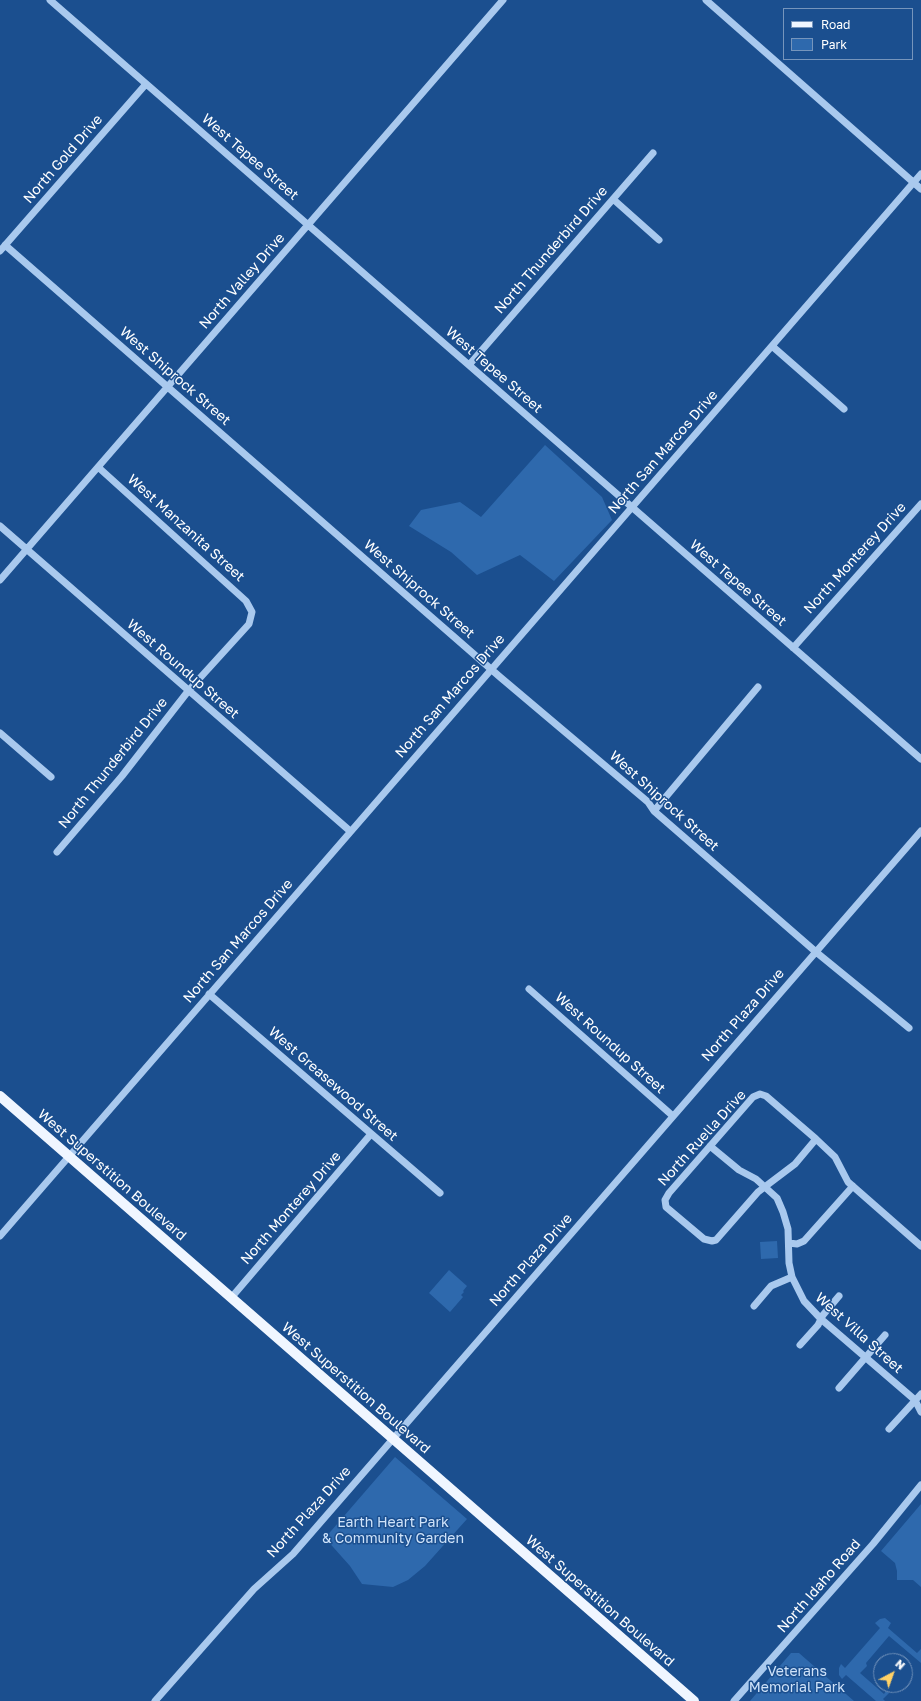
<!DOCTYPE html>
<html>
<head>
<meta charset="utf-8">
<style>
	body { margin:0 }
	#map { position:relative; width:921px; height:1701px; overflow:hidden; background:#1b4f8f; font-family:"Golos Text",sans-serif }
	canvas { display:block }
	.legend { position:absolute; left:783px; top:8px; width:130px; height:52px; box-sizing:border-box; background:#1b4f8f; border:1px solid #7695bc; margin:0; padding:5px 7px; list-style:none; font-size:12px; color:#fff }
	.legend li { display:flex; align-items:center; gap:8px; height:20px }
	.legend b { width:20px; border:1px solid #7695bc }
	.north { position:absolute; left:873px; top:1653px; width:40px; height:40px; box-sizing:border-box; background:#1b4f8f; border:1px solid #7695bc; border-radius:50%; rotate:41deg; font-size:11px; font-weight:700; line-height:16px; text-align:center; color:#fff }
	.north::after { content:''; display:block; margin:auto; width:14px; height:18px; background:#ffd166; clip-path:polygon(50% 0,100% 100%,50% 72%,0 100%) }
</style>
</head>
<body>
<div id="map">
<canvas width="921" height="1701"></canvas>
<ul class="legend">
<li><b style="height:5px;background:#f0f6ff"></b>Road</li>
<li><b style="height:11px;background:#2e69ad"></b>Park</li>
</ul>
<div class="north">N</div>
</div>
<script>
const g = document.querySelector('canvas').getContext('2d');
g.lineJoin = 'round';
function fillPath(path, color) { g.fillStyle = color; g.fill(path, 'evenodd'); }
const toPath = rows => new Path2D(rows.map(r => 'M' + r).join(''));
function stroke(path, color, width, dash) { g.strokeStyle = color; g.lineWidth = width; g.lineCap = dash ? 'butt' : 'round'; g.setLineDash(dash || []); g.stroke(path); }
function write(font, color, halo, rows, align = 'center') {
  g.font = font + ' "Golos Text",sans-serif'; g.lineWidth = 3; g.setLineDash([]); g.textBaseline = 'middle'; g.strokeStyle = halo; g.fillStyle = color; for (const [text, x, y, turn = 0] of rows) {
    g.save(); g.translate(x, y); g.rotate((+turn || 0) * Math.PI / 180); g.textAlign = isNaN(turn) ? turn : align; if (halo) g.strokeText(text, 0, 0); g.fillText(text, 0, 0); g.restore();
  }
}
fillPath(toPath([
	[545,445,602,497,612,520,554,581,520,555,477,575,451,552,409,526,421,510,460,502,481,517],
	[777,1241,778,1258,761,1259,760,1242],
	[449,1270,467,1286,463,1291,464,1292,461,1295,463,1297,450,1312,429,1293],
	[395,1457,467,1519,425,1566,408,1580,393,1587,362,1584,350,1566,325,1538],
	[921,1504,921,1587,913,1580,897,1580,897,1571,895,1563,881,1551],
	[885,1618,891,1623,888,1628,917,1653,921,1649,921,1663,889,1636,866,1663,867,1666,860,1673,884,1694,886,1691,889,1693,883,1699,885,1701,876,1701,846,1675,842,1679,839,1675,839,1668,841,1664,845,1668,880,1628,875,1623,880,1619],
	[791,1653,799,1653,854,1701,750,1701]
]), '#2e69ad');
stroke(toPath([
	[50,0,921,759],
	[706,0,921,189],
	[613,199,659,240],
	[5,245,500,677,648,802,654,811,816,952,909,1028],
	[0,251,146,84],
	[772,346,844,409],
	[469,365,653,153],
	[0,526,350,831],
	[0,580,503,0],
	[793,648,921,504],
	[0,733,51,777],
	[654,811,758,687],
	[57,852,122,776,189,690,249,624,252,612,246,601,98,467],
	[529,989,673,1116],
	[209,994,440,1193],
	[816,1139,795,1164,758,1192,716,1240,712,1241,704,1239,666,1207,665,1200,669,1193,753,1097,760,1094,766,1096,816,1139,835,1157,848,1182,921,1246],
	[710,1146,739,1170,756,1179,777,1198,783,1212,788,1229,789,1263,792,1277,804,1301,821,1319,915,1400,921,1412],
	[0,1236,921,174],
	[789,1243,797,1244,804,1241,853,1186],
	[231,1298,371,1134],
	[754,1306,771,1286,792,1277],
	[800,1345,818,1325,823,1315,839,1296],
	[839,1388,885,1335],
	[889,1429,921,1394],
	[155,1701,254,1589,293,1554,921,831],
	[734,1701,873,1544,921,1485]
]), '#a9c9ee', 7);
stroke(toPath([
	[0,1096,694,1701]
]), '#f0f6ff', 10);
write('14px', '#fff', '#1b4f8f', [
	["West Tepee Street",250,157,41],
	["North Gold Drive",63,159,-49],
	["North Thunderbird Drive",551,250,-49],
	["North Valley Drive",242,281,-49],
	["West Tepee Street",494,370,41],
	["West Shiprock Street",175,376,41],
	["North San Marcos Drive",663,452,-49],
	["West Manzanita Street",186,528,42],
	["North Monterey Drive",855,558,-48],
	["West Tepee Street",738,583,41],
	["West Shiprock Street",419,589,41],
	["West Roundup Street",183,669,41],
	["North San Marcos Drive",450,696,-49],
	["North Thunderbird Drive",113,763,-51],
	["West Shiprock Street",664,801,42],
	["North San Marcos Drive",238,941,-49],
	["North Plaza Drive",743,1015,-49],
	["West Roundup Street",610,1043,42],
	["West Greasewood Street",333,1084,41],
	["North Ruella Drive",702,1138,-48],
	["West Superstition Boulevard",112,1175,41],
	["North Monterey Drive",291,1208,-49],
	["North Plaza Drive",531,1260,-49],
	["West Villa Street",859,1333,42],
	["West Superstition Boulevard",356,1388,41],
	["North Plaza Drive",309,1512,-48],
	["North Idaho Road",819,1586,-49],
	["West Superstition Boulevard",600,1601,41]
]);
write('14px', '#cfe3fa', '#1b4f8f', [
	["Earth Heart Park",393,1523],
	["& Community Garden",393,1539],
	["Veterans",797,1672],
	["Memorial Park",797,1688]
]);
</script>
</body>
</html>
